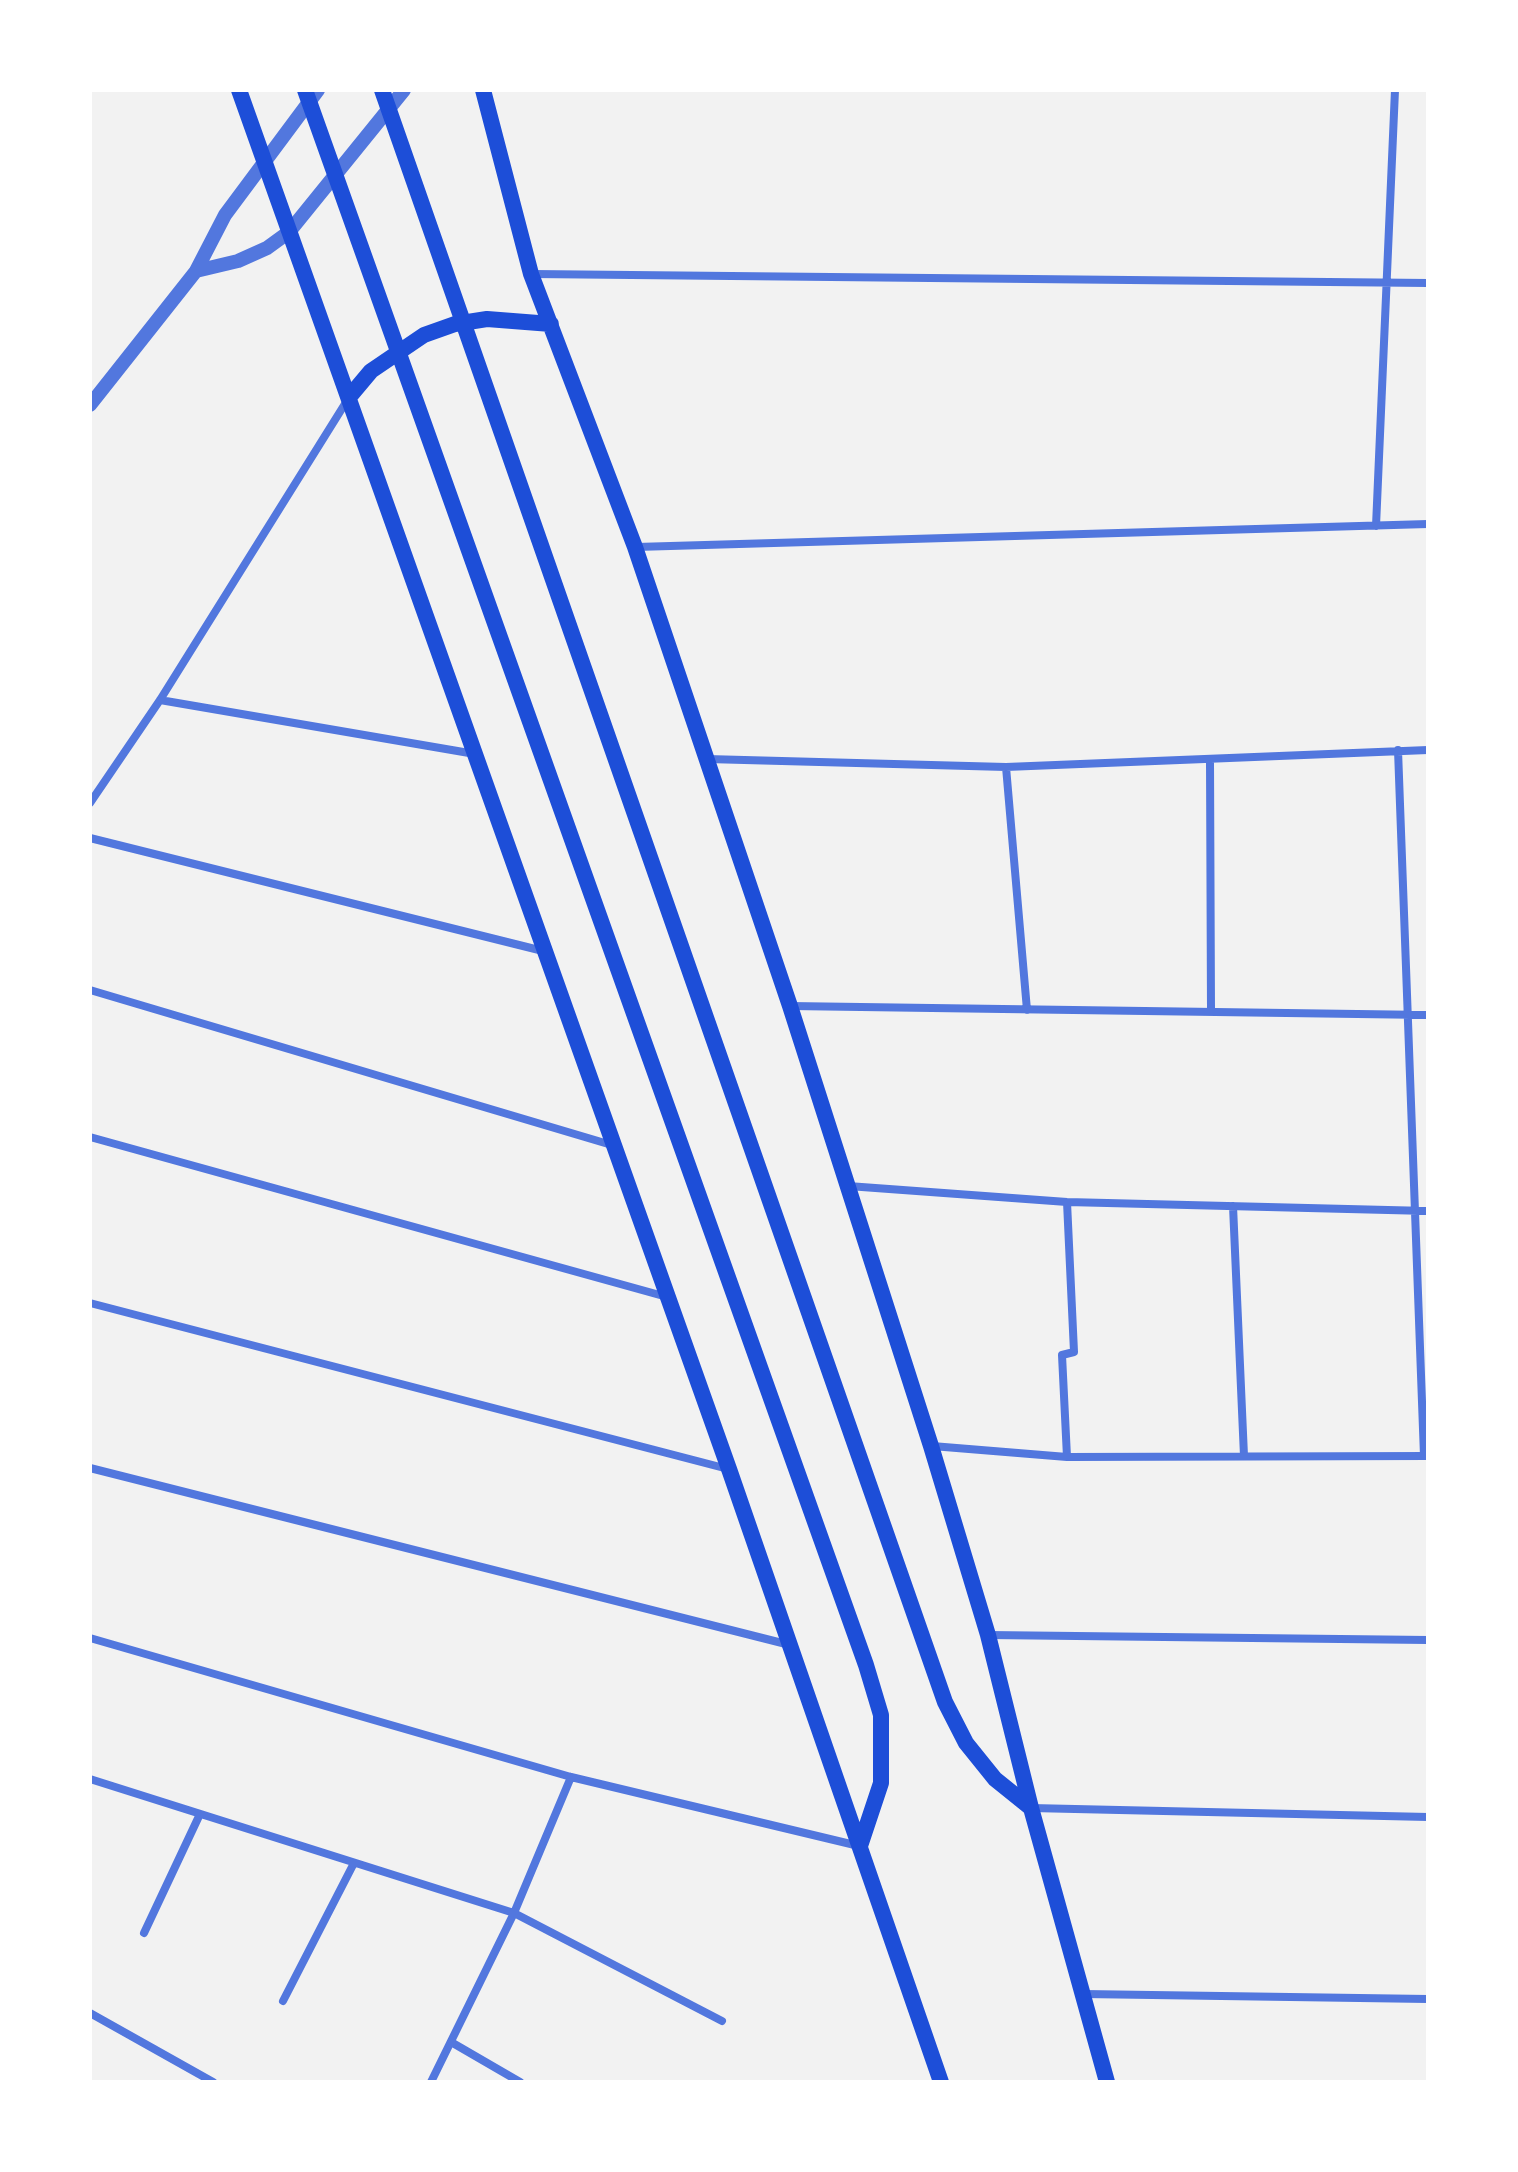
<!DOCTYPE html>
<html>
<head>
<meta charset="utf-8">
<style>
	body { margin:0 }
	#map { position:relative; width:1518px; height:2172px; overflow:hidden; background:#f2f2f2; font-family:"Work Sans",sans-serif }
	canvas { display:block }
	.frame { position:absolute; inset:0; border:92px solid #fff; pointer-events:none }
</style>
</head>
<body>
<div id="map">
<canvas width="1518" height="2172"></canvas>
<div class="frame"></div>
</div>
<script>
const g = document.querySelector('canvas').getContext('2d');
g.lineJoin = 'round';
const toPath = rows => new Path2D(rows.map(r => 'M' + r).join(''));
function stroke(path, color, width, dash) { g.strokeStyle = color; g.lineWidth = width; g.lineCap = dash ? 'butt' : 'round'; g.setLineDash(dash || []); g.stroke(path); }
stroke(toPath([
	[532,274,1428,283],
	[1376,526,1395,90],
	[636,547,1428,524],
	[160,700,475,754],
	[1398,750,1424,1456],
	[707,759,1006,767,1428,750],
	[1210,761,1211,1012],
	[1006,767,1027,1010],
	[90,803,160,700,348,399],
	[90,838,543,951],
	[90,990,615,1146],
	[790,1006,1428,1015],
	[90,1137,667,1297],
	[848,1186,1067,1202,1428,1211],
	[1233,1206,1244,1456],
	[90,1303,728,1469],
	[932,1446,1067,1457,1428,1456],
	[1067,1457,1062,1355,1074,1352,1067,1202],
	[90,1468,790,1645],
	[988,1635,1428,1640],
	[90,1638,571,1777,859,1846],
	[90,1779,514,1913,722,2021],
	[1031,1808,1428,1817],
	[144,1933,200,1814],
	[1083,1994,1428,1999],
	[283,2001,354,1863],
	[90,2013,213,2082],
	[451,2042,520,2082],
	[431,2082,514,1913,571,1777]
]), '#5277de', 8);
stroke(toPath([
	[196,271,238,261,267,248,289,232,404,90],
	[90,405,196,271,225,215,318,90]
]), '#5277de', 14);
stroke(toPath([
	[239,90,729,1469,941,2082],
	[305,90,866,1665,881,1715,881,1783,860,1846],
	[382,90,945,1702,966,1743,995,1779,1031,1808],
	[483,90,531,274,635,547,790,1006,931,1446,988,1635,1031,1808,1107,2082],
	[350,396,371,371,424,335,455,324,487,319,551,324]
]), '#1d4ed8', 16);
</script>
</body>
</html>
